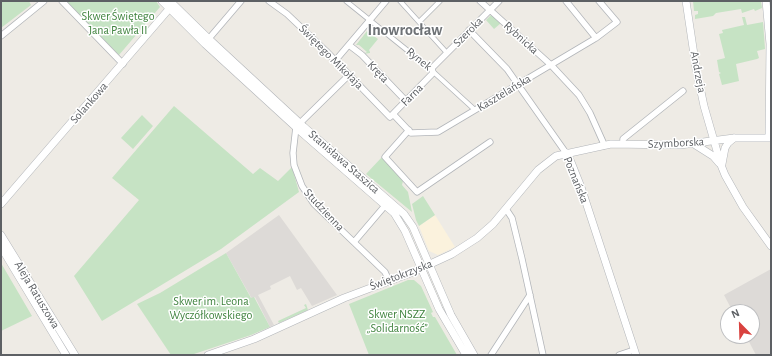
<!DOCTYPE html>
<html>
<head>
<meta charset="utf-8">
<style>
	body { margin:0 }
	#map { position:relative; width:772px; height:356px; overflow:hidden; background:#eeebe5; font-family:"Alegreya Sans",sans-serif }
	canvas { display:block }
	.frame { position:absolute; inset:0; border:2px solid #5d6064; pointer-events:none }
	.north { position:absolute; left:720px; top:304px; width:40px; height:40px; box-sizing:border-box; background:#fff; border:1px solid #bebfc1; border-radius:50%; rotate:337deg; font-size:11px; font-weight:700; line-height:16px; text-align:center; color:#5d6064 }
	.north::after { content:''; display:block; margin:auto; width:14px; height:18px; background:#d9423f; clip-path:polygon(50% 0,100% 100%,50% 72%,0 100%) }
</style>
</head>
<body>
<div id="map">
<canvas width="772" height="356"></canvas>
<div class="frame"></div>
<div class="north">N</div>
</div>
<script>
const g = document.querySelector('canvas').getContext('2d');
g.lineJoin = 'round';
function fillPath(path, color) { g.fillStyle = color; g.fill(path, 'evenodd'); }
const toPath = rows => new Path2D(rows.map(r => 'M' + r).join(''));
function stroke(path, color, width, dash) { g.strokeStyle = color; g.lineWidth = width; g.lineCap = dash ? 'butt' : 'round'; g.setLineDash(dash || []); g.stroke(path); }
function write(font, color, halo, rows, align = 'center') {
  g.font = font + ' "Alegreya Sans",sans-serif'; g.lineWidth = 3; g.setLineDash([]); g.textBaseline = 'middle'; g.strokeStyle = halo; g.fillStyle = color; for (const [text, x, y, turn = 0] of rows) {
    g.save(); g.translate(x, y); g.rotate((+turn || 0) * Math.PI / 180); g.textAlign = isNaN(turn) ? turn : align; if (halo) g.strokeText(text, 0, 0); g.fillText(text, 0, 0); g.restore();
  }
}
fillPath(toPath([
	[435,215,455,247,438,255,429,251,419,226]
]), '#fbf2dd');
fillPath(toPath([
	[279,215,337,295,312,306,301,288,297,290,290,276,270,286,271,289,258,295,274,325,270,327,255,297,252,299,226,253],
	[771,269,771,355,756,355,746,336,752,336,752,312,733,312,724,295]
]), '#dddad7');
fillPath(toPath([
	[5,1,29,1,31,5,1,28,1,2],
	[65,1,156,1,160,7,119,55],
	[693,1,761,1,762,8,755,11,754,9,742,13,741,9,716,13,713,16,695,19,695,15,698,14,698,11,694,11],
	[492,14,501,23,494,29,486,20],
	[742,17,745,17,747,25,763,22,765,49,757,51,759,58,757,59,736,64,739,81,722,85,719,74,721,73,719,72,717,60,725,58,719,34,723,33,722,30,744,25],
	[367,31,378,39,369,50,370,52,370,53,363,54,367,52,359,45,356,45],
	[174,106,253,174,260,168,278,181,292,167,299,192,221,249,102,321,74,276,139,200,112,178],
	[142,115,153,126,133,149,121,138],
	[382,157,403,181,402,185,408,192,412,212,366,174],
	[423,196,435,215,419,226,416,220,412,204],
	[226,253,251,298,254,297,270,327,251,335,191,355,171,355,137,304,160,293],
	[1,263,32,316,1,331],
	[408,280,414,280,421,286,433,312,431,313,433,317,435,317,457,355,369,355,349,304],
	[306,304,308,310,279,323,278,321,306,308,304,305]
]), '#c6e3c4');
const pedestrian = toPath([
	[346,1,428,67,475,110],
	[400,1,447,53],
	[419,22,440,1]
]);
const minor = toPath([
	[62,1,123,64],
	[269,1,287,14,326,51,390,117,433,73,432,68,499,1],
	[480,1,551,65,579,95,590,113,603,142,603,146],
	[566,1,596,38],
	[469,30,507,69,566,153],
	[1,36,44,1],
	[206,42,241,1],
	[349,45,362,55,406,101],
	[335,61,386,1],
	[349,75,296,127,293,153,294,165,302,186,314,204,385,272,389,281],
	[393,114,411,133,438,132,596,38,617,22,599,1],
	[409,130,385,157,417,192,490,142],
	[623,144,623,139,683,91],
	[506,209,512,218,522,259,543,355],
	[354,242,383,208],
	[491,355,530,295],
	[619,355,634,350]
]);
const tertiary = toPath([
	[686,1,696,68,704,106,721,165,725,175,743,207,771,246],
	[766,1,770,44,769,138],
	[694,144,713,156,719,163],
	[566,153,571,162,581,187,636,355],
	[722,164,725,148,728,143,734,138],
	[1,204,169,9],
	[1,235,75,355],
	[1,247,66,355],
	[208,355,254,339,344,298,413,272,452,254,477,238,493,224,538,170,556,156,611,144,680,145,734,138,771,138]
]);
const secondary = toPath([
	[162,1,205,44,300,131,394,213,405,231,439,309,466,355],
	[170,1,209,39,304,127,404,214,413,227,451,315,474,355]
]);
stroke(pedestrian, '#b2b5b9', 5.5);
stroke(minor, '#b2b5b9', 7);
stroke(tertiary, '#b2b5b9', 8);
stroke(secondary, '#b1b4b8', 8);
stroke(pedestrian, '#fff', 4);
stroke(minor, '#fff', 5.5);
stroke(tertiary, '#fff', 7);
stroke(secondary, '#fff', 7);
write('12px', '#3e823d', '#fff', [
	["Skwer Świętego",118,16],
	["Jana Pawła II",118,30],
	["Skwer im. Leona",211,301],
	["Wyczółkowskiego",211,315],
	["Skwer NSZZ",397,314],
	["„Solidarność”",397,328]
]);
write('12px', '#5d6064', '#fff', [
	["Szeroka",468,32,-45],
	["Rybnicka",521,38,42],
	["Świętego Mikołaja",331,57,45],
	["Rynek",419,59,39],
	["Kręta",378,72,46],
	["Andrzeja",698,72,79],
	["Kasztelańska",504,93,-31],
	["Farna",412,95,-45],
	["Solankowa",89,103,-49],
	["Szymborska",676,143,-3],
	["Stanisława Staszica",344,162,41],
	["Poznańska",576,180,68],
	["Studzienna",324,210,47],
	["Świętokrzyska",401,275,-21],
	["Aleja Ratuszowa",37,295,59]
]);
write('bold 16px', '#6e7276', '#fff', [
	["Inowrocław",405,30]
]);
</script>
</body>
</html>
